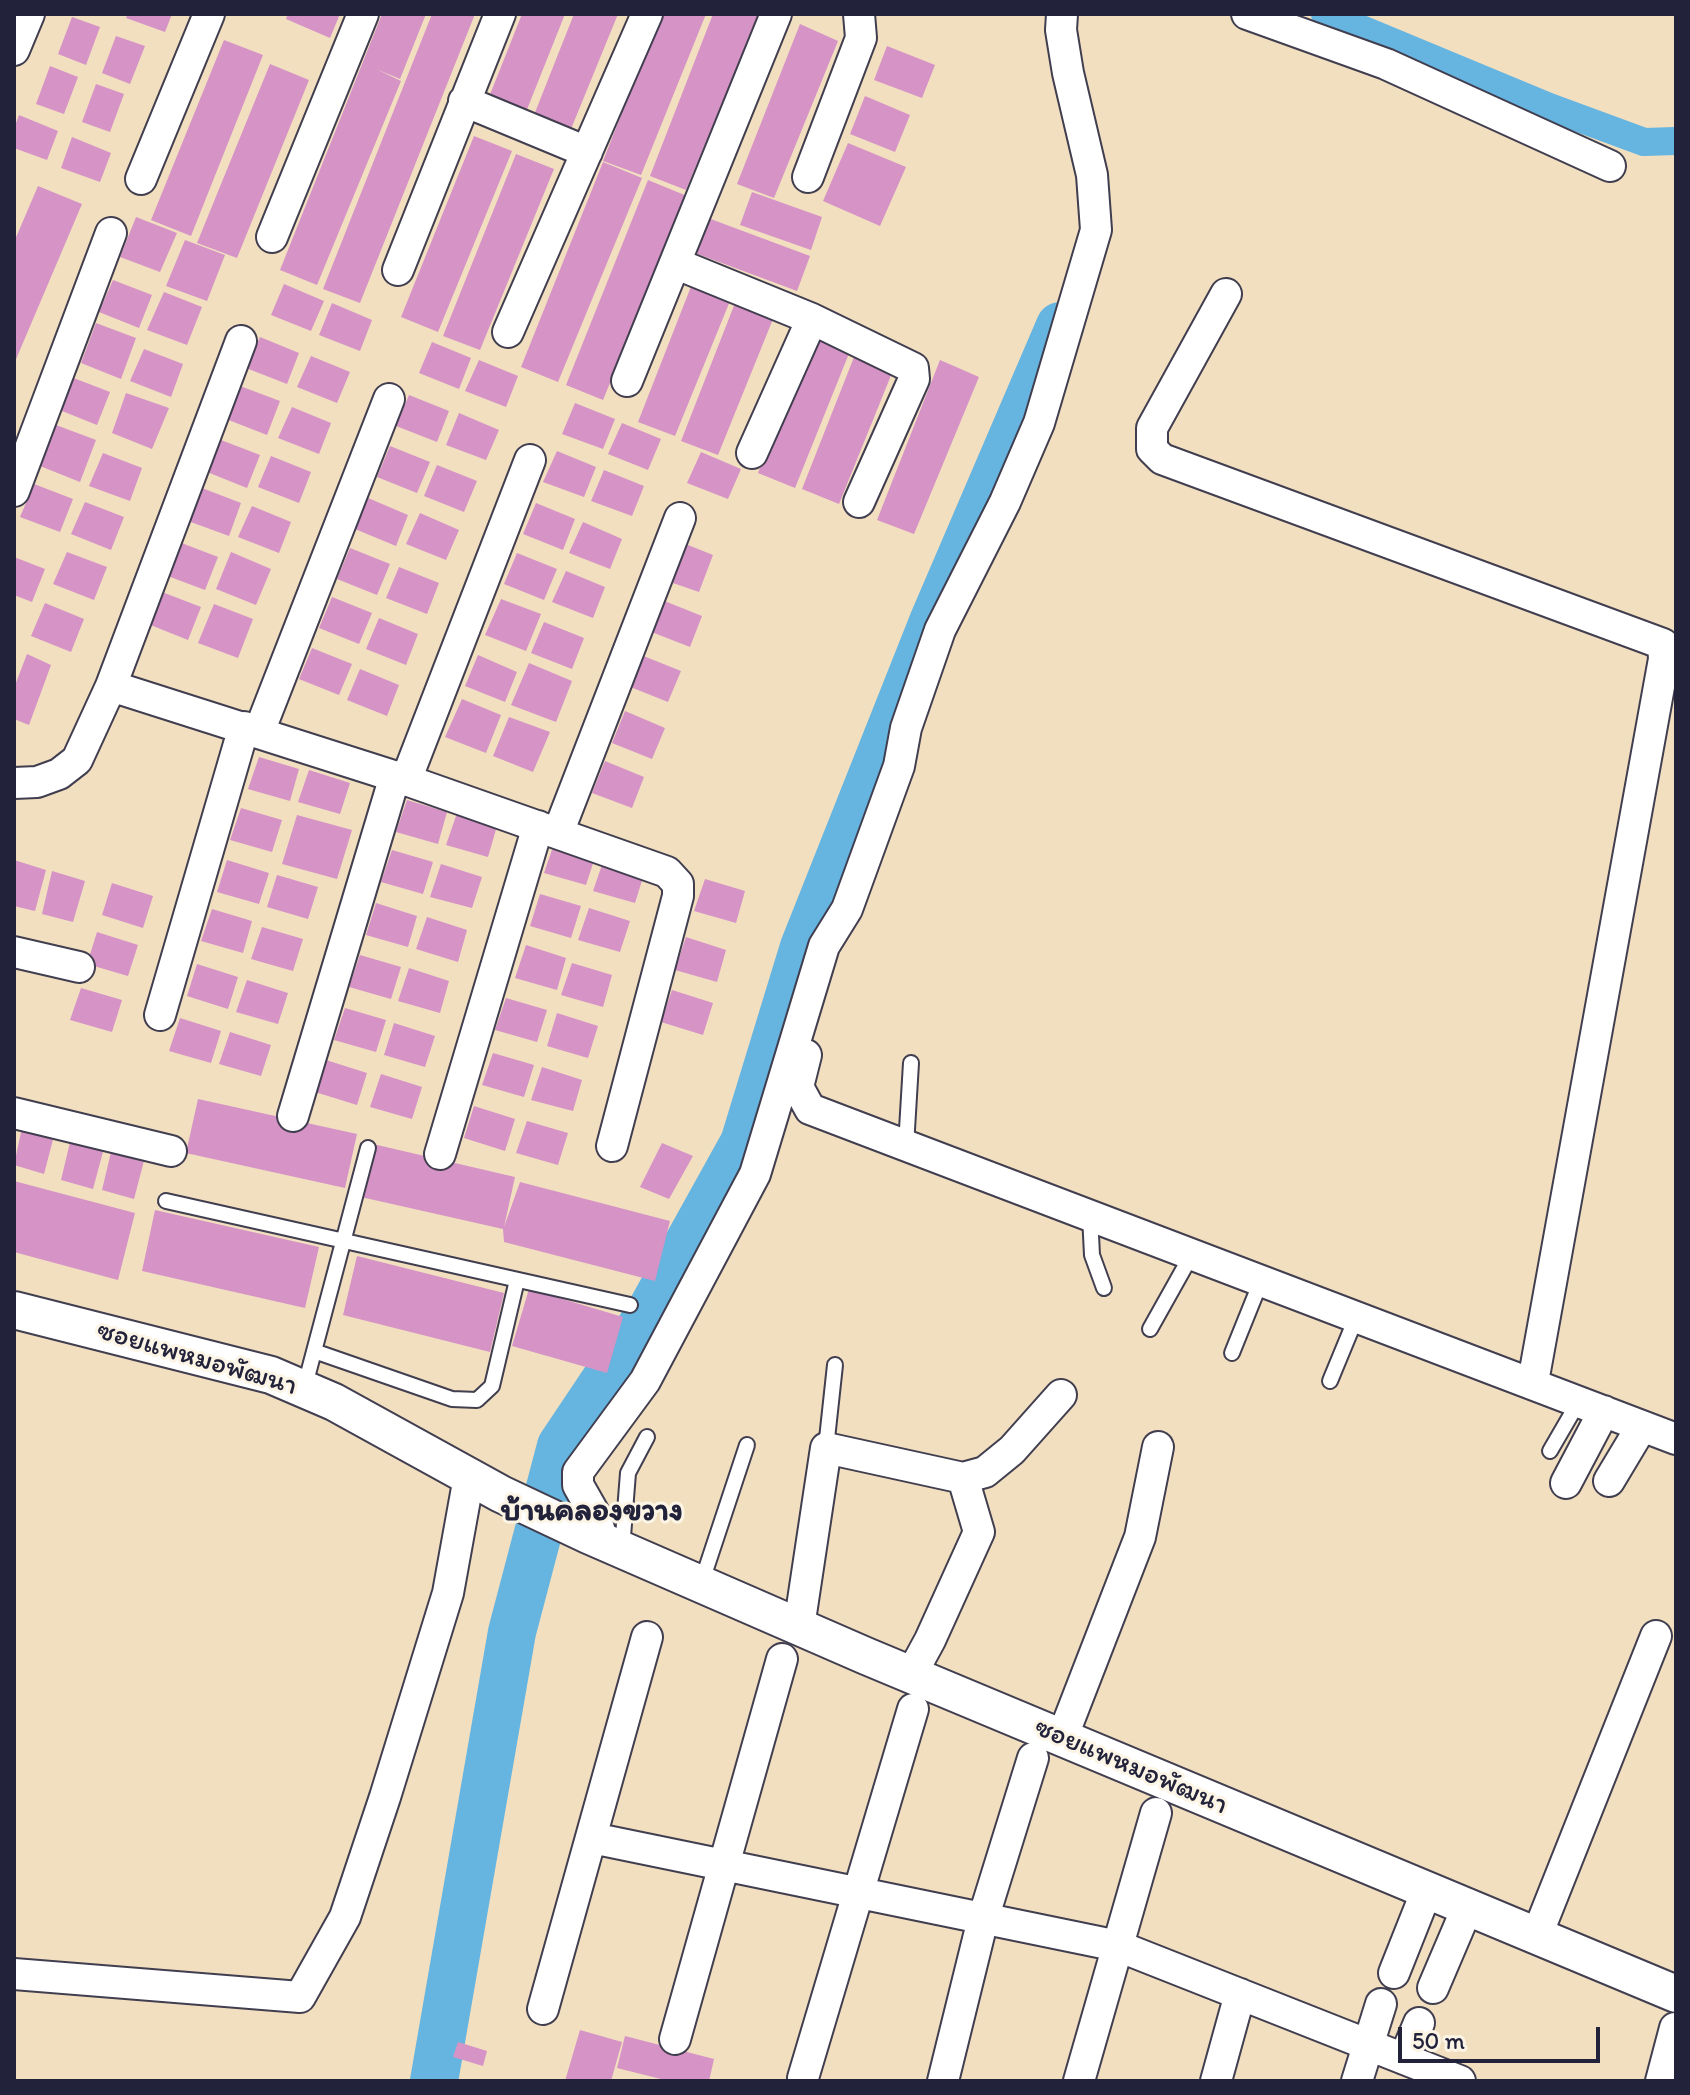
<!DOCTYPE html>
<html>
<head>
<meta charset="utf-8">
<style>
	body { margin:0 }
	#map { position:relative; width:1690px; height:2095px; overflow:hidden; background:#f1dfc0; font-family:Itim,sans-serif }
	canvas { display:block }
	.frame { position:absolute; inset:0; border:16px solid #22223b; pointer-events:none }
	.scale { position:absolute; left:1398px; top:2027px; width:202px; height:36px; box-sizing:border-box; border:4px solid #22223b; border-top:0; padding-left:10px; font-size:24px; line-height:28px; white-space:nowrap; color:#22223b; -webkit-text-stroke:6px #fcf5e5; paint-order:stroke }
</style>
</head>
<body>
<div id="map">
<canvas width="1690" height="2095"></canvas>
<div class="frame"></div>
<div class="scale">50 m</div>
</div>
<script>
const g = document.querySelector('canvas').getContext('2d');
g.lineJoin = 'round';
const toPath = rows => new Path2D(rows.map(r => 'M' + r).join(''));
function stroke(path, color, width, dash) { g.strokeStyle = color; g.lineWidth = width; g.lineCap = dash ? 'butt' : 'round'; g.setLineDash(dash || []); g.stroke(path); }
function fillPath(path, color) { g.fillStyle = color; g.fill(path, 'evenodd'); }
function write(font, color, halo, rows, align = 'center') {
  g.font = font + ' Itim,"Playpen Sans Thai",sans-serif'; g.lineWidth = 6; g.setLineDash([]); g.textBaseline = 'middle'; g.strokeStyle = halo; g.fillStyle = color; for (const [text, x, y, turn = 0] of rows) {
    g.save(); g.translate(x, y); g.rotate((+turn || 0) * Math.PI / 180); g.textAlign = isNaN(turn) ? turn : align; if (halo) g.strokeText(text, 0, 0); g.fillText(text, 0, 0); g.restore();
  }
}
stroke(toPath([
	[1325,14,1549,107,1644,142,1676,141]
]), '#66b4e0', 28);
stroke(toPath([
	[434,2081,512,1632,561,1446,648,1316,744,1143,804,947,933,622,1060,326]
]), '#66b4e0', 48);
fillPath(toPath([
	[128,14,172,14,165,32,126,18],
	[288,14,340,14,330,38,286,19],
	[382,14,426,14,400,79,376,69,401,81,317,285,280,270],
	[432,14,475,14,360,303,323,289],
	[522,14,565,14,526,112,489,97],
	[574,14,618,14,571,129,534,115],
	[661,14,706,14,641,175,603,161],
	[713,14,759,14,686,190,650,176],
	[72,17,100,27,86,65,58,54],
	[800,24,838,41,774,198,737,184],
	[116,36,145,46,130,84,102,73],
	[224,40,263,55,191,236,151,220],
	[887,46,935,65,922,98,874,80],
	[270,64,309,80,237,258,197,243],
	[50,66,78,77,64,114,36,104],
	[96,84,124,94,110,132,82,122],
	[865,96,910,115,895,152,850,134],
	[19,115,58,131,47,160,14,148,14,129],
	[474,136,512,151,438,332,401,317],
	[72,137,111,153,100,182,61,168],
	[848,143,906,167,880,226,823,201],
	[516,154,554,169,480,350,443,336],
	[603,162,642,178,558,382,521,367],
	[648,180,687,196,603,400,566,385],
	[38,186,82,204,14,364,14,242],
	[752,192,822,217,811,250,740,225],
	[136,217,177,233,160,272,120,257],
	[708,218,810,256,797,291,695,253],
	[185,240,225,255,207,301,166,286],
	[113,280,152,295,139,328,99,312],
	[284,284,324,301,311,331,271,315],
	[692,284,730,301,675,436,638,422],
	[164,292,202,307,187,345,147,330],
	[332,303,372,320,360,351,319,335],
	[735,303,773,319,718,455,681,441],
	[96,323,136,338,121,379,81,363],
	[812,335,850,351,795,488,758,473],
	[260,337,299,353,287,384,246,368],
	[432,342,471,358,459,389,419,373],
	[144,349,183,364,171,397,130,381],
	[856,352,894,368,839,504,802,489],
	[311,356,350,372,337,403,297,387],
	[479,360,518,376,506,407,465,391],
	[940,360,979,377,914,534,877,520],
	[71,377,110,392,97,425,57,409],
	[240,386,280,401,267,435,226,419],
	[126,393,169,408,152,449,112,433],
	[409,395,449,411,437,442,396,426],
	[575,403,615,419,603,449,562,434],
	[292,407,331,423,319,454,278,438],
	[459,413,499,430,486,460,446,445],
	[622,423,661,439,648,470,608,454],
	[56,425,96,440,80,482,40,466],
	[221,440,260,455,247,488,207,472],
	[390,446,430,462,417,493,377,477],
	[557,451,596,467,584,497,543,482],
	[701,452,741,469,728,499,687,483],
	[103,453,142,468,130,501,89,486],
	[271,456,311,472,299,503,258,487],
	[437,465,477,481,464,512,424,496],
	[604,470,644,486,632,516,591,501],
	[34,484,73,499,60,532,20,517],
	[202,488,241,503,229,536,188,521],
	[368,498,408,515,396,546,355,529],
	[85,502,124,517,111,550,71,534],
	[536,503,575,519,563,550,523,534],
	[252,506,291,522,279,553,238,537],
	[420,513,459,530,446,560,406,544],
	[583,522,622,539,610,569,569,553],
	[179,542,218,557,205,590,165,575],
	[683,543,713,555,699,592,667,581],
	[350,548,390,564,377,595,337,579],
	[67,552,107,567,94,600,53,584],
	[231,552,271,569,256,605,216,589],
	[517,553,557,569,544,600,504,584],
	[14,557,45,569,32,602,14,595],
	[399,567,439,583,427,614,386,598],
	[566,571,605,587,593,618,552,602],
	[162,592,201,607,188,640,148,624],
	[332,597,372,613,359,644,319,628],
	[501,599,541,614,526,651,485,635],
	[662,600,702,616,690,647,649,631],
	[45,603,84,619,71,652,31,636],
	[214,604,253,619,238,658,198,643],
	[379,618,418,634,406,665,366,649],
	[544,622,584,638,572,669,531,653],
	[312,648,352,664,339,695,299,679],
	[27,654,51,665,29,725,14,719,14,688],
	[478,655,517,672,505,702,465,686],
	[641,655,681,671,668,702,628,686],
	[529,663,572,681,556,722,511,705],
	[360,669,399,685,387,716,347,700],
	[462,699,501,715,486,753,445,737],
	[625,711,665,728,652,759,612,743],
	[509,717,550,732,533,772,493,756],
	[259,757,299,769,290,801,248,789],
	[605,761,644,777,632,808,592,793],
	[309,770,350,783,340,814,298,802],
	[407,800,447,812,438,844,396,832],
	[241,808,282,820,272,852,230,840],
	[457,813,497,826,488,857,446,845],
	[297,815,352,830,337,879,282,864],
	[555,841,596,854,586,885,544,873],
	[392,850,433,862,423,894,381,882],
	[604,859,645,871,635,903,593,891],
	[14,860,46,870,35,911,14,906],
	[227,860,269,873,259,904,217,892],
	[441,864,482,877,472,908,430,897],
	[52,871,85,881,73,922,42,914],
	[277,875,318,887,308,919,267,907],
	[705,879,745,891,736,923,694,911],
	[112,883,153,896,143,928,102,915],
	[540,894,581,906,571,938,530,926],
	[376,903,417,916,408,947,366,935],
	[589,908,630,921,620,952,578,940],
	[212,909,252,921,243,953,201,941],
	[427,917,467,930,458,962,416,949],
	[262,927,303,939,293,971,251,959],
	[97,932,138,945,128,976,87,964],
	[686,937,726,950,717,982,675,970],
	[526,945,566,958,557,990,515,978],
	[360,955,401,967,391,999,349,987],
	[572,963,612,975,603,1007,561,995],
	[197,964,238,977,228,1009,187,996],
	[409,968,449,981,440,1013,398,1001],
	[247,980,288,993,278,1024,236,1012],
	[81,988,122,1000,112,1032,70,1020],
	[672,990,713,1003,703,1035,661,1022],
	[506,998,547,1010,537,1042,495,1030],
	[345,1008,386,1020,376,1052,334,1040],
	[557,1013,598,1026,588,1058,547,1046],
	[180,1018,221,1031,211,1063,169,1051],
	[394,1023,435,1036,425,1067,384,1055],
	[230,1032,271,1045,261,1076,219,1064],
	[493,1053,534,1065,524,1097,482,1085],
	[326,1060,367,1073,357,1105,315,1092],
	[542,1067,582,1080,573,1111,531,1100],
	[381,1074,422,1087,412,1119,370,1107],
	[198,1099,357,1134,345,1188,186,1153],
	[474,1106,515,1119,505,1151,464,1138],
	[527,1121,568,1133,558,1165,516,1153],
	[23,1123,55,1132,44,1174,14,1165],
	[71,1138,104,1148,93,1189,61,1180],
	[662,1143,693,1156,669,1199,640,1187],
	[373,1144,515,1177,504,1227,520,1182,670,1221,655,1281,504,1242,503,1229,361,1197],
	[112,1148,145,1157,134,1199,102,1190],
	[14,1181,135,1213,118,1280,14,1252],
	[155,1210,319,1247,305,1308,142,1271],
	[357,1256,504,1293,490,1352,343,1315],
	[529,1289,623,1317,607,1373,512,1346],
	[580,2030,622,2042,611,2081,565,2081],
	[625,2036,714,2059,709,2081,669,2081,617,2068],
	[458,2042,487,2051,483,2066,453,2057]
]), '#d693c6');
const service = toPath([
	[906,1146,911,1063],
	[166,1201,630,1305],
	[1090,1215,1092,1255,1104,1288],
	[1150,1329,1192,1254],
	[314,1351,452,1399,477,1400,492,1386,517,1280],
	[1232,1353,1261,1281],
	[1330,1381,1356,1318],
	[304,1389,368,1148],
	[826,1448,835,1365],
	[1550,1451,1579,1401],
	[622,1549,628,1473,647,1437],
	[701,1584,747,1445]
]);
const minor = toPath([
	[1247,14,1386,64,1610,166],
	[14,50,29,14],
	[464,101,587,152],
	[808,177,861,38,859,14],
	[141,179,209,14],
	[272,237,363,14],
	[677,264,812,319,913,368,914,379,859,502],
	[398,270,500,14],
	[1226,294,1152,428,1152,449,1162,459,1663,644,1664,659,1533,1382],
	[508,332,647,14],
	[627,381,776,14],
	[752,453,812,319],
	[14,491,111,233],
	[111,686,241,341],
	[259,732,389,399],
	[406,780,530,460],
	[14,783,37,782,59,774,77,760,111,686,406,780,667,872,678,884,678,896,612,1146],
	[558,833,680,518],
	[14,952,79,967],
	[160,1015,244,727],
	[806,1055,798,1087,810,1109,1676,1439],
	[14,1113,171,1151],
	[293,1116,395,776],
	[440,1154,538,826],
	[1609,1481,1642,1426],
	[1566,1483,1604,1411],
	[603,1542,595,1515,578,1485,578,1472,645,1381,755,1174,824,946,847,909,899,766,906,728,940,630,1005,502,1039,423,1096,230,1092,175,1068,73,1061,30,1062,14],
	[799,1627,826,1448,963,1478,985,1472,1012,1450,1061,1395],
	[911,1675,930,1640,979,1532,963,1478],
	[1062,1738,1140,1537,1158,1447],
	[592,1838,1118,1946,1460,2081],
	[1537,1935,1656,1636],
	[1394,1973,1427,1890],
	[14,1974,300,1997,345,1917,385,1797,448,1593,469,1477],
	[1433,1988,1468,1906],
	[543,2009,647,1637],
	[675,2039,782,1659],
	[1404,2059,1419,2023],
	[803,2078,913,1709],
	[943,2081,983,1919,1033,1758],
	[1079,2081,1156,1813],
	[1216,2081,1240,1994],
	[1357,2081,1381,2004],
	[1661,2081,1675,2028]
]);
const tertiary = toPath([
	[14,1310,271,1375,334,1402,501,1494,588,1535,866,1656,1676,1994]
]);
stroke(service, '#413e4f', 18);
stroke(minor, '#413e4f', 34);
stroke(tertiary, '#413e4f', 40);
stroke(service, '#fff', 14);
stroke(minor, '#fff', 30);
stroke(tertiary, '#fff', 36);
write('28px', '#22223b', '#fcf5e5', [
	["ซอยแพหมอพัฒนา",197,1359,16],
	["ซอยแพหมอพัฒนา",1131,1767,23]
]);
write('bold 32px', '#22223b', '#fcf5e5', [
	["บ้านคลองขวาง",592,1512]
]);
</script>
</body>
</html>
